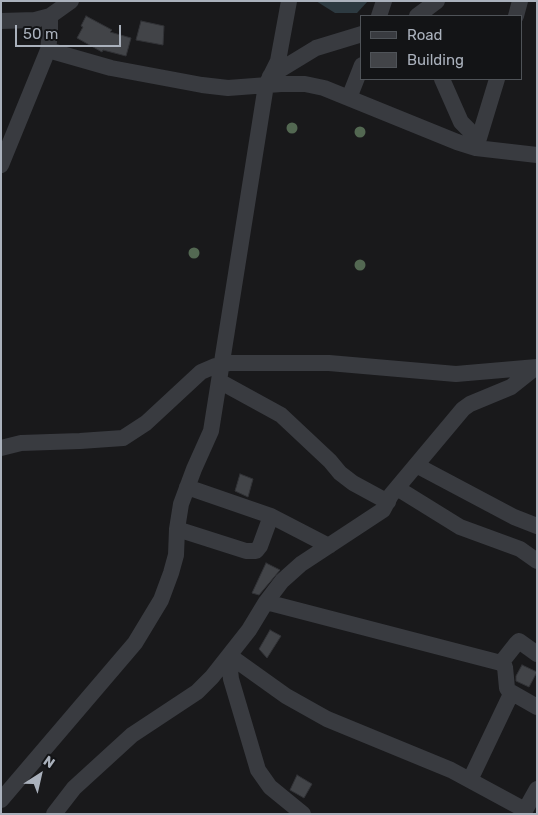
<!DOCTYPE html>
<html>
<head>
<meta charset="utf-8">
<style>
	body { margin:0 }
	#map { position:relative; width:538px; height:815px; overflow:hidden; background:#19191b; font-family:Rubik,sans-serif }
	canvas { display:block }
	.frame { position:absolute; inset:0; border:2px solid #aab1bc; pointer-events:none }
	.legend { position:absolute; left:360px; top:15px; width:162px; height:65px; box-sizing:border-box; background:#131416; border:1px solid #4f5358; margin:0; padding:6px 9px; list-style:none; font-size:15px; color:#aab1bc }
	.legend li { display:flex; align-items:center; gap:10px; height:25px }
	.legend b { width:25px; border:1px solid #4f5358 }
	.north { position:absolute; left:15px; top:750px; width:50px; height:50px; -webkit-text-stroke:4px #131416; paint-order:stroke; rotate:35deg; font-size:14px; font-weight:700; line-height:20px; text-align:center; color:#aab1bc }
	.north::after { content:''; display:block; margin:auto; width:18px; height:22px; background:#aab1bc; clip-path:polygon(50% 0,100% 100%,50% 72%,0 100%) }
	.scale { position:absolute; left:15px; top:25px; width:106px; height:22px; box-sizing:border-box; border:2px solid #aab1bc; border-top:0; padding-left:6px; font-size:15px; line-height:18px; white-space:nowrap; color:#aab1bc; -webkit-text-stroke:4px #131416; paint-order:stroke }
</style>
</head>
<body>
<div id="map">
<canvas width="538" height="815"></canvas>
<div class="frame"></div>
<ul class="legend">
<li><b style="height:6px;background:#393b40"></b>Road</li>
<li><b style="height:14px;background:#424448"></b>Building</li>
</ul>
<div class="north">N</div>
<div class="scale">50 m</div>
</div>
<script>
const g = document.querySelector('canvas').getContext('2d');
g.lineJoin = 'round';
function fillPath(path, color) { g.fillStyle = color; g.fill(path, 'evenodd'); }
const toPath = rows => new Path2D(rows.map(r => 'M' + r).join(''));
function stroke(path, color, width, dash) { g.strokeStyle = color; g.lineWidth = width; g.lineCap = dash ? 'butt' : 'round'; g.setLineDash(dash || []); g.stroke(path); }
fillPath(toPath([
	[316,1,368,1,357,13,335,13]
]), '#2d3a41');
const building = toPath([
	[86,16,112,30,110,32,131,38,126,56,103,50,102,52,77,38,83,27,81,26,86,16],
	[141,21,164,26,163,45,136,40,141,21],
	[240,474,253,479,248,497,235,491,240,474],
	[266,563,280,570,259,595,252,593,266,563],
	[270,630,281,636,267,658,259,649,270,630],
	[522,665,537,672,529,687,516,681,516,676,522,665],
	[297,775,312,784,304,798,290,790,297,775]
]);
fillPath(building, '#424448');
stroke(building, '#323337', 1);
stroke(toPath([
	[379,16,384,1],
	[417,16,437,1],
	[516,16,520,1],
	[1,21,35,20,50,16,71,1],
	[48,50,111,68,202,85,228,88,281,84,305,84,324,88,457,142,476,148,537,155],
	[270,76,316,48,362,34],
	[442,79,461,122,469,130,479,138],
	[349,98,362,65],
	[476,148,497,79],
	[1,165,48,50,50,33,50,16],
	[219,381,281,415,330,461,340,473,353,483,388,502],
	[1,448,21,443,80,441,123,438,146,423,201,372,215,366,230,363,329,363,456,374,537,367],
	[416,465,514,517,537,526],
	[187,487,271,516,329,546],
	[397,488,460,527,520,549,537,561],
	[177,529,246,551,256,551,260,546,271,516],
	[266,602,501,663,505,667,507,688,509,691,537,707],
	[230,656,286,696,327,719,451,770,525,810],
	[233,659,230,670,231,679,258,770,270,787,303,814],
	[501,663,516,644,519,641,537,654],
	[470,780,511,694],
	[1,800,135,643,161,600,171,573,176,555,177,529,181,504,194,469,211,431,266,85,278,61,289,1],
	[54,814,74,788,132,735,197,692,212,677,249,630,266,602,282,581,301,564,383,510,391,495,463,409,470,404,511,387,536,367],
	[523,814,537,789]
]), '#393b40', 16);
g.fillStyle = '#536852';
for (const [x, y] of [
	[292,128],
	[360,132],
	[194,253],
	[360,265]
]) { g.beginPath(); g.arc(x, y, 5.5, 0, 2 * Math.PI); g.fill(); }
</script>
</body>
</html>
